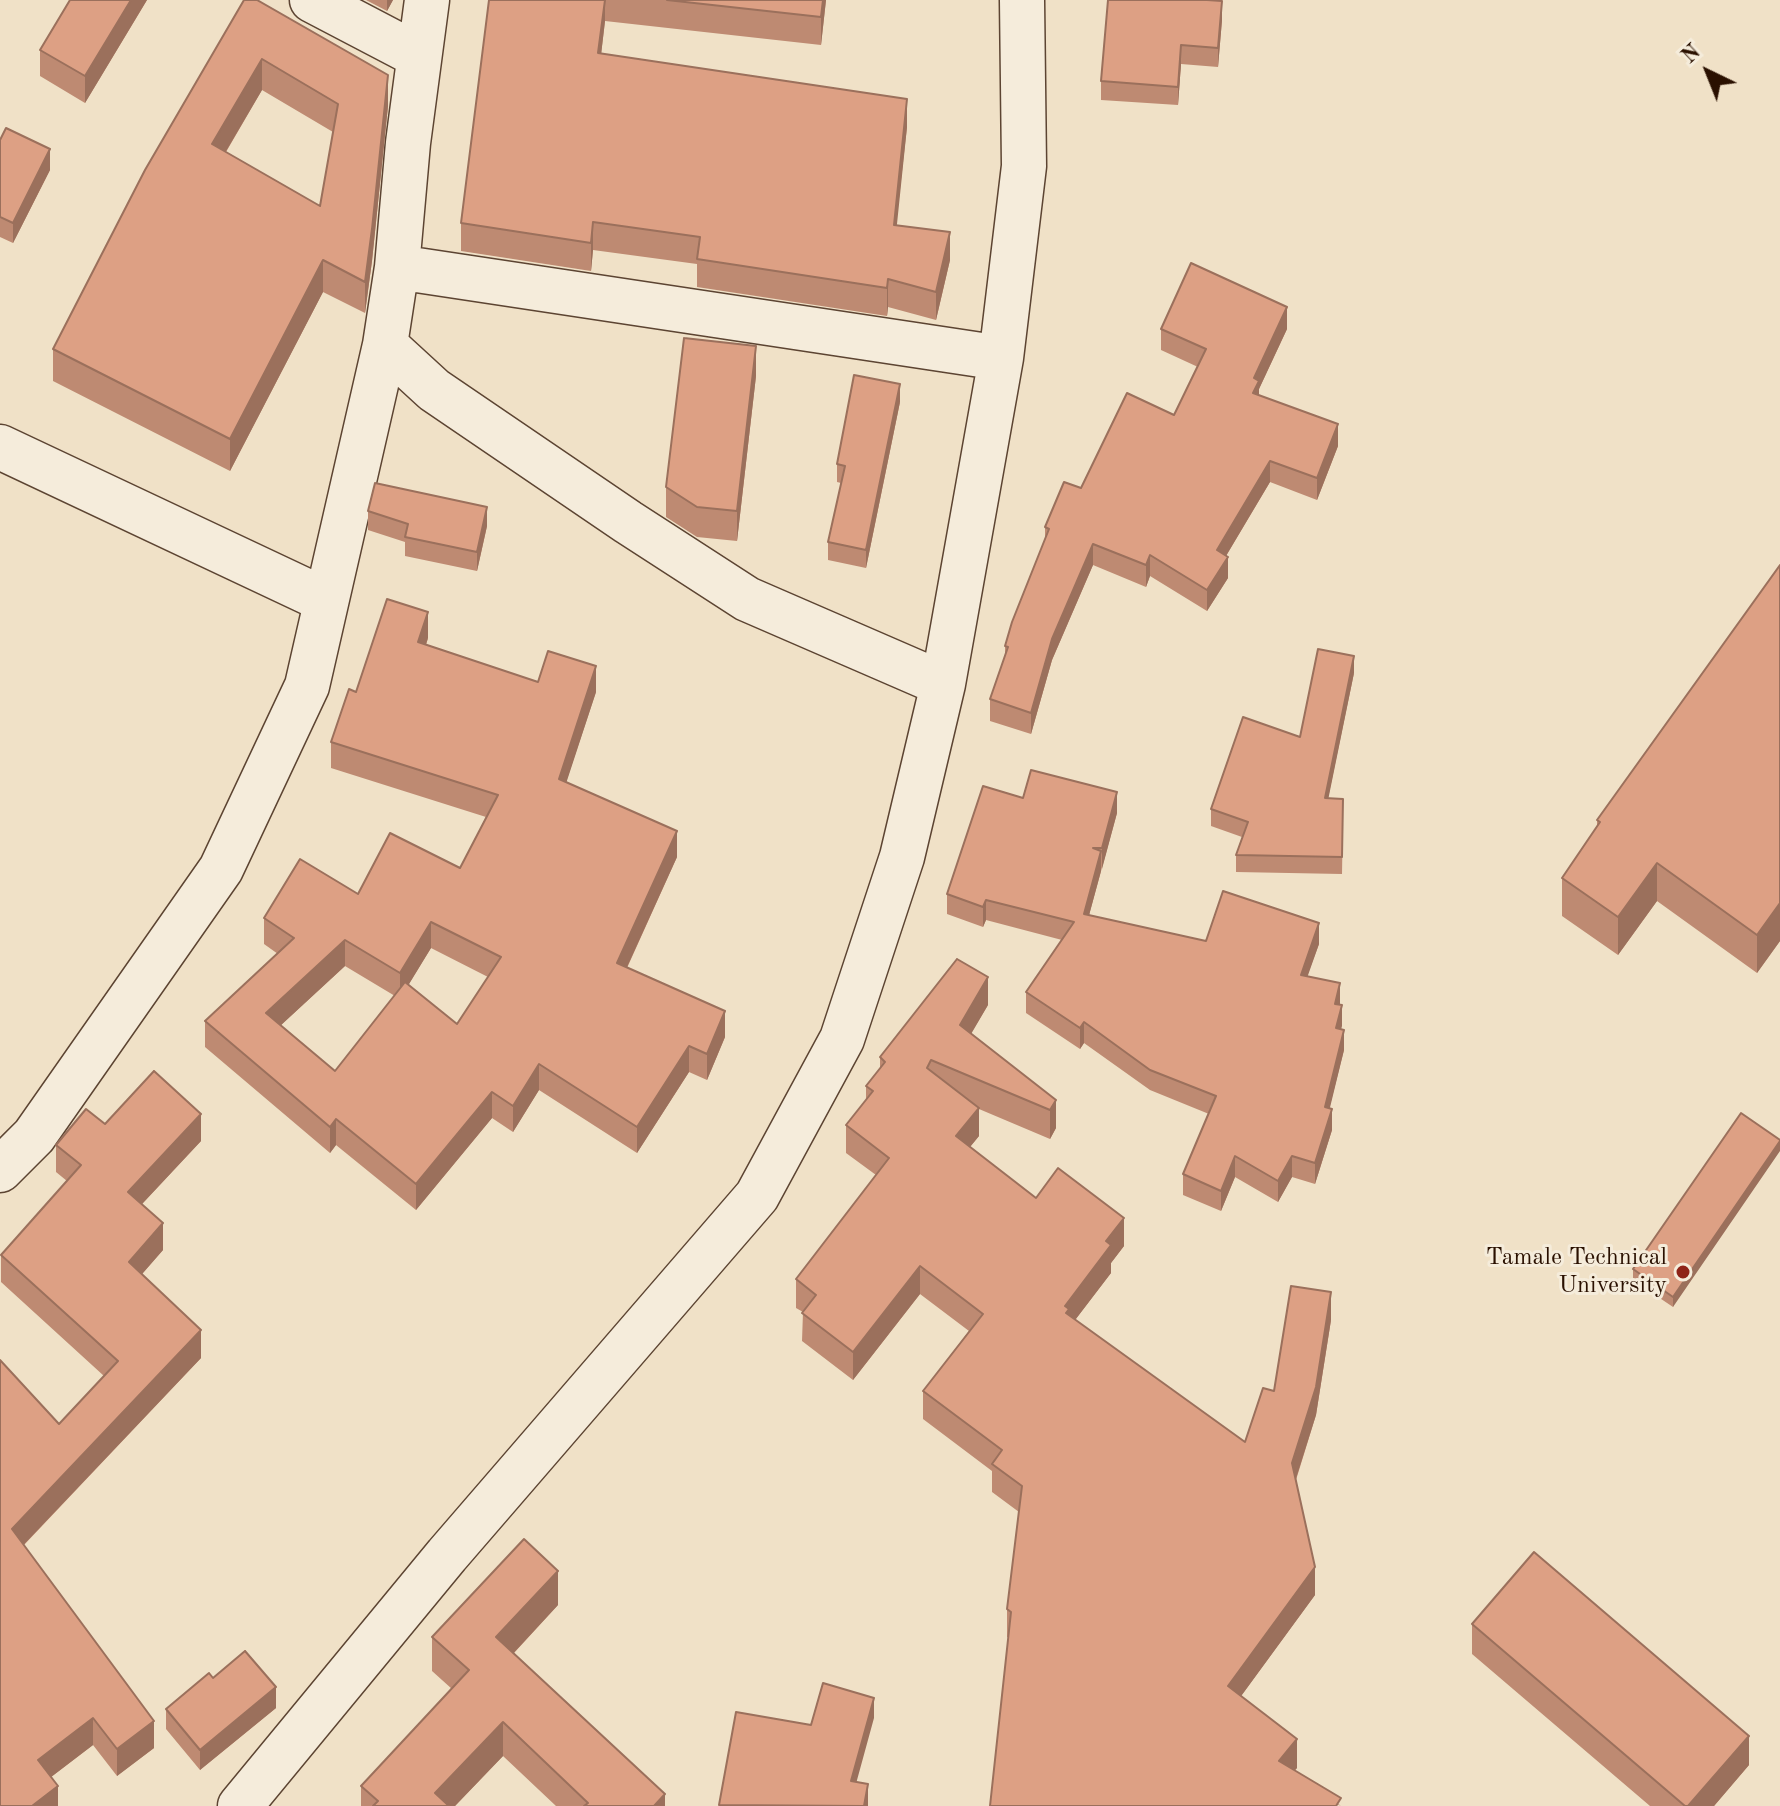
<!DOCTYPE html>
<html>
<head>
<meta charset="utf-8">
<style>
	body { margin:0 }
	#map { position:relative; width:1780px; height:1806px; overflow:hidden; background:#f0e1c7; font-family:"Old Standard TT",serif }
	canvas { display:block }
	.north { position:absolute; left:1668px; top:32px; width:80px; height:80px; -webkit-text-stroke:6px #f5ecdb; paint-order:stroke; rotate:317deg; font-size:22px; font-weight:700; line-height:32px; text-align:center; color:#2a1000 }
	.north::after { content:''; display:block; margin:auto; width:28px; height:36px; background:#2a1000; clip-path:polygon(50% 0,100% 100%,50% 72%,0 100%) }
</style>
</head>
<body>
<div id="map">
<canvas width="1780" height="1806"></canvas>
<div class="north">N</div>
</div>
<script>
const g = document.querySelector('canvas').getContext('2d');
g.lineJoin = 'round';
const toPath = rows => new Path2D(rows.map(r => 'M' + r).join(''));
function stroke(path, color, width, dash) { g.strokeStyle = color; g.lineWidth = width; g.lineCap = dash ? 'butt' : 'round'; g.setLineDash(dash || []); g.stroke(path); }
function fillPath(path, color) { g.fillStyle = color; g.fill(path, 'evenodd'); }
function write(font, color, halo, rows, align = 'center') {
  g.font = font + ' "Old Standard TT",serif'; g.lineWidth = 6; g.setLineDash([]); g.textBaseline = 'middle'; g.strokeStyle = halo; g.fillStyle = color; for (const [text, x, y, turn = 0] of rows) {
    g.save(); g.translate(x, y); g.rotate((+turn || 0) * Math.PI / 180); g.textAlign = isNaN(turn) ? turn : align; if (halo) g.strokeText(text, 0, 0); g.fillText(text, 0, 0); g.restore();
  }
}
const minor = toPath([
	[312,0,419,56],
	[397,267,1001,358],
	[385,345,434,390,628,522,747,599,943,684],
	[0,447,325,600],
	[0,1170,34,1136,221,869,307,686,385,345,397,267,408,143,427,0],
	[240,1806,447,1555,757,1196,842,1039,902,857,943,684,1001,358,1024,166,1022,0]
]);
stroke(minor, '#5c4432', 47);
stroke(minor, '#f5ecdb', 44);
fillPath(toPath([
	[70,0,147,0,85,103,40,76,40,50],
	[244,0,388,106,372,261,365,313,323,292,230,471,53,381,53,349],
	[262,90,333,132,320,206,226,152],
	[366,0,393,0,387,11],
	[489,0,826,0,821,45,605,21,601,54,907,127,896,225,950,260,936,320,888,307,887,316,697,287,697,264,593,250,591,271,461,251,461,223],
	[1222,20,1218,67,1181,64,1178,105,1101,100,1101,81],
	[0,140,50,170,13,243,0,237],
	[1161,329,1287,329,1259,389,1259,395,1338,446,1317,500,1270,482,1226,556,1228,578,1207,611,1150,576,1146,587,1093,565,1052,660,1031,734,990,721,990,699,1005,655,1005,646,1045,539,1045,527,1081,488,1174,415,1198,367,1161,350],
	[756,376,737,541,697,537,666,517,666,487],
	[900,402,866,568,828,560,828,542,841,483,837,482,837,464],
	[368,511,487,526,477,571,405,556,405,542,368,530],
	[1780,565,1780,941,1757,973,1657,901,1618,955,1562,916,1562,878,1597,828,1597,820],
	[428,638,426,645,538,682,596,692,566,782,677,857,627,968,725,1037,707,1080,689,1072,637,1153,539,1090,513,1132,492,1118,416,1210,336,1145,330,1153,205,1047,205,1021,278,954,264,944,264,918,460,868,486,817,331,768,331,742,356,692],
	[431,948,488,977,457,1024,408,985],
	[345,966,395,996,335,1071,281,1025],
	[1354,673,1328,798,1343,815,1342,874,1236,872,1236,855,1242,837,1211,826,1211,809,1300,737],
	[1023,798,1117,813,1089,915,1206,941,1319,944,1307,976,1340,1005,1341,1029,1344,1050,1329,1109,1332,1130,1315,1184,1292,1177,1278,1202,1235,1177,1221,1211,1183,1195,1183,1174,1209,1114,1150,1090,1084,1043,1080,1049,1026,1013,1026,992,1062,940,986,920,983,927,947,914,947,894],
	[988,1005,971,1033,1056,1100,1056,1128,1050,1139,979,1109,979,1136,970,1147,1036,1198,1124,1246,1111,1263,1111,1273,1075,1320,1245,1442,1274,1391,1331,1320,1316,1415,1296,1480,1315,1595,1241,1696,1297,1768,1294,1770,1341,1806,1007,1637,1007,1609,1019,1512,992,1492,992,1471,923,1419,923,1391,969,1331,920,1294,853,1380,802,1341,803,1312,796,1308,796,1279,876,1175,846,1153,846,1125,866,1100,866,1086,880,1069,880,1057],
	[1741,1113,1673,1307,1633,1280,1633,1269],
	[105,1124,201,1141,142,1204,163,1250,142,1274,201,1358,24,1545,154,1748,117,1776,93,1745,51,1777,58,1806,0,1806,0,1360,59,1424,104,1376,1,1282,1,1255,67,1181,56,1172,56,1145],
	[558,1605,514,1653,665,1806,556,1806,503,1756,455,1806,361,1806,361,1786,452,1689,432,1671,432,1637],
	[1472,1624,1749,1765,1714,1806,1650,1806,1472,1654],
	[213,1678,276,1708,200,1770,166,1729,166,1709]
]), '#be8a72');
fillPath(toPath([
	[131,0,147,0,85,103,85,76],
	[387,0,393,0,387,11],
	[605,0,605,21,598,81,598,53],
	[823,0,826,0,821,45,821,17],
	[1222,1,1222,20,1218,67,1218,48],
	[1181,45,1181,64,1178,105,1178,87],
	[262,59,262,90,212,175,212,144],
	[388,75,388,106,372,261,365,313,365,282],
	[907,99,907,127,894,253,894,225],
	[50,149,50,170,13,243,13,223],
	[593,222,593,250,591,271,591,243],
	[950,232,950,260,936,320,936,292],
	[323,260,323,292,230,471,230,439],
	[888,279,888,307,887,316,887,288],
	[1287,307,1287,329,1259,389,1259,402,1253,414,1254,378],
	[756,346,756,376,737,541,737,511],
	[900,384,900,402,866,568,866,550],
	[1338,424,1338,446,1317,500,1317,478],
	[1270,461,1270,482,1217,571,1217,550],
	[487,507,487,526,477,571,477,552],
	[1093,544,1093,565,1052,660,1031,734,1031,713,1052,639],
	[1150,555,1150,576,1146,587,1146,565],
	[1228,557,1228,578,1207,611,1207,590],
	[428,612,428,638,418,668,418,642],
	[1354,656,1354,673,1325,815,1325,798],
	[596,666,596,692,559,805,559,779],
	[1117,792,1117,813,1102,869,1102,848],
	[677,831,677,857,617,989,617,963],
	[1101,851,1101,871,1084,934,1084,914],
	[1657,863,1657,901,1618,955,1618,917],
	[986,900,986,920,983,927,983,907],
	[1780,903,1780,941,1757,973,1757,935],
	[431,922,431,948,400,999,400,973],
	[1319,923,1319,944,1301,995,1301,975],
	[345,940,345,966,266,1039,266,1013],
	[988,977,988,1005,960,1053,960,1025],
	[1340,983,1340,1004,1335,1025,1335,1004],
	[1342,1005,1342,1026,1336,1049,1336,1028],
	[725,1011,725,1037,707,1080,707,1054],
	[1084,1022,1084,1043,1080,1049,1080,1028],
	[1344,1030,1344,1050,1325,1128,1325,1107],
	[689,1046,689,1072,637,1153,637,1127],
	[539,1064,539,1090,513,1132,513,1106],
	[492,1092,492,1118,416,1210,416,1184],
	[1056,1100,1056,1128,1050,1139,1050,1110],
	[979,1108,979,1136,956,1164,956,1136],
	[1332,1109,1332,1130,1315,1184,1315,1163],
	[201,1114,201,1141,128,1219,128,1192],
	[336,1119,336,1145,330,1153,330,1127],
	[1780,1141,1780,1151,1673,1307,1673,1297],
	[1235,1156,1235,1177,1221,1211,1221,1191],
	[1292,1156,1292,1177,1278,1202,1278,1181],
	[1124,1218,1124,1246,1111,1263,1111,1273,1069,1328,1065,1306,1106,1241],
	[163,1223,163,1250,129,1289,129,1262],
	[920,1266,920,1294,853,1380,853,1352],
	[1331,1292,1331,1320,1316,1415,1292,1491,1292,1463],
	[201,1330,201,1358,12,1557,12,1529],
	[1315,1567,1315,1595,1228,1714,1228,1686],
	[558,1571,558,1605,496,1672,496,1637],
	[276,1687,276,1708,200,1770,200,1750],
	[874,1698,874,1718,851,1802,851,1781],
	[93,1718,93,1745,38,1787,38,1760],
	[154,1721,154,1748,117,1776,117,1749],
	[503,1722,503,1756,455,1806,435,1806,435,1793],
	[1749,1736,1749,1765,1714,1806,1688,1806],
	[1297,1739,1297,1768,1279,1789,1279,1761],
	[868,1784,868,1806,864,1806],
	[58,1786,58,1806,32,1806],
	[665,1794,665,1806,654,1806]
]), '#9b705c');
const building = toPath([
	[70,0,131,0,85,76,40,50,70,0],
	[244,0,257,0,388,75,372,229,365,282,323,260,230,439,53,349,145,170,244,0],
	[262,59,338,104,320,206,212,144,262,59],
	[489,0,605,0,598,53,907,99,894,225,950,232,936,292,888,279,887,288,697,259,700,237,593,222,591,243,461,223,489,0],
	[667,0,823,0,821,17,667,0],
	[1108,0,1207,0,1222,1,1218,48,1181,45,1178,87,1101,81,1108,0],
	[6,128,50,149,13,223,0,217,0,140,6,128],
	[1191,263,1287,307,1254,378,1259,381,1253,393,1338,424,1317,478,1270,461,1217,550,1228,557,1207,590,1150,555,1146,565,1093,544,1052,639,1031,713,990,699,1008,647,1005,646,1012,622,1049,529,1045,527,1064,482,1081,488,1127,393,1174,415,1206,349,1161,329,1191,263],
	[684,338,756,346,737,511,697,507,666,487,684,338],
	[854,375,900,384,866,550,828,542,845,466,837,464,854,375],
	[375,483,487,507,477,552,405,537,408,524,368,511,375,483],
	[1780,565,1780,903,1757,935,1657,863,1618,917,1562,878,1600,822,1597,820,1780,565],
	[387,599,428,612,418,642,538,682,548,651,596,666,559,779,677,831,617,963,725,1011,707,1054,689,1046,637,1127,539,1064,513,1106,492,1092,416,1184,336,1119,330,1127,205,1021,294,938,264,918,300,859,358,894,390,833,460,868,498,795,331,742,349,689,356,692,387,599],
	[431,922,501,957,457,1024,405,982,335,1071,266,1013,345,940,400,973,431,922],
	[1318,649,1354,656,1325,798,1343,799,1342,857,1236,855,1248,822,1211,809,1243,717,1300,737,1318,649],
	[1031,770,1117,792,1102,848,1093,848,1101,851,1084,914,1206,941,1223,891,1319,923,1301,975,1340,983,1335,1004,1342,1005,1336,1028,1344,1030,1325,1107,1332,1109,1315,1163,1292,1156,1278,1181,1235,1156,1221,1191,1183,1174,1216,1096,1150,1070,1084,1022,1080,1028,1026,992,1074,922,986,900,983,907,947,894,983,786,1023,798,1031,770],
	[957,959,988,977,960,1025,1056,1100,1050,1110,931,1060,927,1068,979,1108,956,1136,1036,1198,1058,1168,1124,1218,1106,1241,1111,1245,1065,1306,1069,1309,1066,1313,1245,1442,1263,1388,1274,1391,1291,1286,1331,1292,1316,1387,1292,1463,1315,1567,1228,1686,1297,1739,1279,1761,1341,1798,1336,1806,990,1806,1011,1612,1007,1609,1022,1486,992,1464,1002,1450,923,1391,983,1314,920,1266,853,1352,802,1313,816,1295,796,1279,889,1158,846,1125,873,1091,866,1086,885,1062,880,1057,957,959],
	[154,1071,201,1114,128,1192,163,1223,129,1262,201,1330,12,1529,154,1721,117,1749,93,1718,38,1760,58,1786,32,1806,0,1806,0,1360,59,1424,118,1361,1,1255,81,1165,56,1145,86,1109,105,1124,154,1071],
	[1741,1113,1780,1140,1780,1141,1673,1297,1633,1269,1741,1113],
	[524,1539,558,1571,496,1637,665,1794,654,1806,584,1806,588,1803,503,1722,435,1793,449,1806,373,1806,378,1801,361,1786,469,1670,432,1637,524,1539],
	[1534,1552,1749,1736,1688,1806,1685,1806,1472,1624,1534,1552],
	[245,1651,276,1687,200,1750,166,1709,209,1673,213,1678,245,1651],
	[823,1683,874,1698,851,1781,868,1784,864,1806,719,1805,736,1712,811,1725,823,1683]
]);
fillPath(building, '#dda084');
stroke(building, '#9b705c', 2);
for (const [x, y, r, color] of [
	[1683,1272,8,"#8f2418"]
]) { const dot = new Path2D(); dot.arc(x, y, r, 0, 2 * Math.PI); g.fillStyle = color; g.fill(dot); stroke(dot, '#f5ecdb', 3); }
write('24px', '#2a1000', '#f5ecdb', [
	["Tamale Technical",1667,1258],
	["University",1667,1286]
], 'right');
</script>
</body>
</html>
